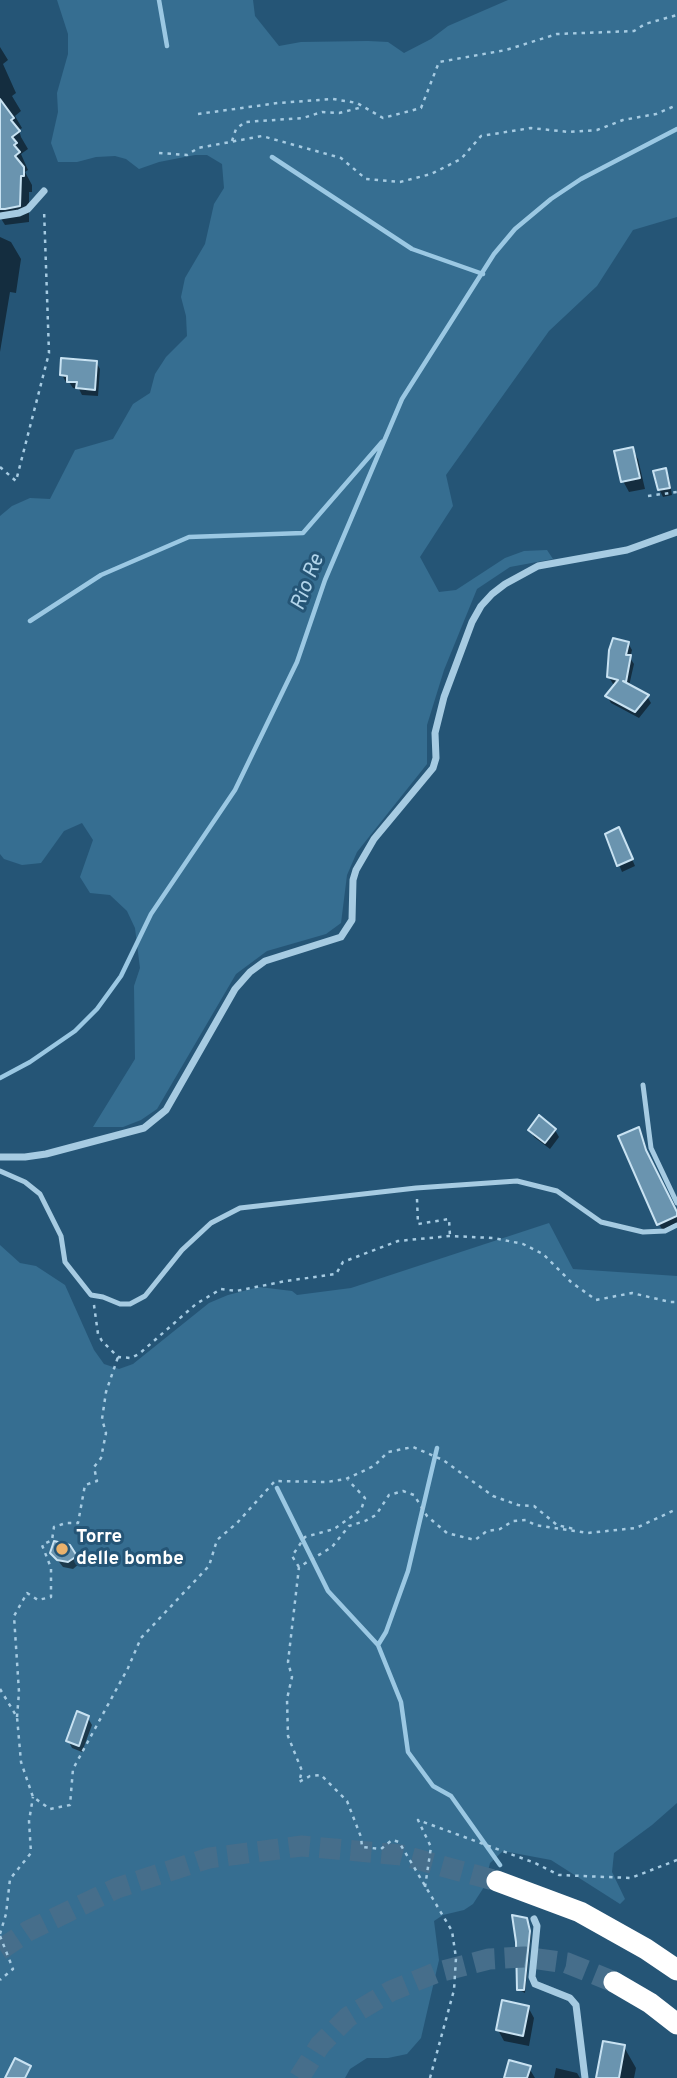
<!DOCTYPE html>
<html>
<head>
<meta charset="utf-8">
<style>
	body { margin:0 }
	canvas { display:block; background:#255576 }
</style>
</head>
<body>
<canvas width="677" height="2078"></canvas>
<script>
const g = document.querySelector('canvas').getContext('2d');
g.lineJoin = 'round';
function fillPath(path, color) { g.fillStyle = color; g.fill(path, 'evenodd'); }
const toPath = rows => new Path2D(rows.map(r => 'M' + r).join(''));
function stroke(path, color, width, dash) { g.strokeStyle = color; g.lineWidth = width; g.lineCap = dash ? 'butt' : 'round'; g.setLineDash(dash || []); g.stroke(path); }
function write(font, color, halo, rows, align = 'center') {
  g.font = font + ' Overpass,sans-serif'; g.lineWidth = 6; g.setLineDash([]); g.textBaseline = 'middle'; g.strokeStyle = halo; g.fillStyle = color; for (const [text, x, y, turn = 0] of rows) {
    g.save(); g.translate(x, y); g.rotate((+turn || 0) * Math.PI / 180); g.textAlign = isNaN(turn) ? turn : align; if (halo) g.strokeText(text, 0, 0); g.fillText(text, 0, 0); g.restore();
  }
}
fillPath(toPath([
	[57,0,253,0,255,16,279,46,301,42,368,41,388,42,404,53,431,39,448,26,508,0,677,0,677,217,633,230,597,286,549,331,446,475,453,506,420,557,439,592,456,590,505,558,524,551,547,550,553,559,510,567,477,589,444,670,427,725,427,764,357,852,347,875,341,923,326,934,267,951,236,974,157,1109,141,1120,123,1127,93,1127,135,1059,134,986,140,968,135,928,127,911,110,895,90,893,80,877,93,840,82,823,64,831,41,863,22,865,4,859,0,854,0,516,12,506,30,498,50,499,75,450,113,439,133,404,150,393,155,374,166,357,187,336,186,316,181,297,185,278,205,244,214,204,224,188,222,164,207,155,195,155,159,162,139,169,126,159,115,156,96,157,77,162,58,162,51,143,58,112,57,93,68,54,68,34],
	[549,1223,573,1269,677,1276,677,1803,652,1825,614,1853,612,1872,625,1899,620,1904,551,1860,503,1851,490,1863,484,1887,473,1904,464,1910,443,1915,434,1921,439,1960,421,2038,407,2054,388,2058,367,2058,350,2069,345,2078,0,2078,0,1245,20,1263,36,1266,65,1285,94,1350,104,1364,119,1369,133,1364,209,1303,228,1295,259,1287,292,1291,297,1295,351,1288]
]), '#366e91');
fillPath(toPath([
	[0,47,8,60,3,64,16,93,12,96,21,111,15,116,22,128,19,130,21,137,28,149,21,154,28,170,25,172,32,185,32,192,29,192,29,222,5,225,0,217],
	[0,237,11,242,21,259,16,293,10,292,0,352],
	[96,362,100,369,98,396,82,395,79,389,73,388,69,382,66,382,62,375],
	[632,449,638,459,645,489,629,492,623,481],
	[665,470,669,477,672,495,663,497,659,489],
	[628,643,632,650,630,658,634,664,629,686,647,696,651,703,639,718,611,703,607,696,616,685,613,684,609,677],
	[607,835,622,836,635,866,622,872],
	[638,1129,649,1159,677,1215,677,1224,663,1231,659,1224],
	[530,1130,555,1130,559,1137,550,1149,534,1137],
	[69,1547,79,1564,73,1569,63,1567,52,1553],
	[88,1718,92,1725,82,1752,72,1748,68,1740],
	[526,1920,531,1935,525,1993,519,1990],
	[528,2007,534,2018,529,2046,504,2041,498,2030],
	[624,2047,636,2068,634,2078,598,2078],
	[529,2068,535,2078,506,2078],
	[556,2068,577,2073,580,2078,554,2078]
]), '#0007');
stroke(toPath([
	[159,0,167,46],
	[272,157,412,249,483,274],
	[30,621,101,575,189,537,303,533,382,442],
	[0,1078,30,1062,75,1031,97,1009,121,976,151,914,235,790,297,662,325,580,402,399,494,254,515,229,551,199,581,179,677,129],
	[437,1448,408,1571,386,1632,378,1645,401,1702,408,1752,433,1786,451,1796,500,1865],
	[277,1488,328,1591,378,1645]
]), '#9bc8e3', 4.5);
const building = toPath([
	[0,99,14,118,11,120,20,131,12,137,17,143,14,145,20,152,15,156,24,167,24,176,21,176,20,206,5,209,0,209,0,99],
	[61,358,97,361,95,390,76,388,77,382,67,382,67,376,60,375,61,358],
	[633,447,640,478,621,482,614,451,633,447],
	[666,468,670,488,658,490,653,471,666,468],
	[613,638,629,642,626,655,631,655,626,682,623,681,649,695,635,712,605,696,618,680,607,677,609,650,613,638],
	[619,827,633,859,617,866,605,834,619,827],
	[539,1115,556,1129,545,1143,528,1130,539,1115],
	[639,1127,646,1150,677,1212,677,1216,657,1225,618,1136,639,1127],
	[54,1541,70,1545,77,1556,68,1562,57,1560,50,1553,54,1541],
	[77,1711,89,1716,79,1746,66,1741,77,1711],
	[512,1915,527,1918,530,1931,524,1990,517,1990,516,1942,512,1915],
	[502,2000,529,2006,523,2036,496,2030,502,2000],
	[603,2041,625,2045,619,2078,596,2078,603,2041],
	[15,2058,31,2066,25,2078,5,2078,15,2058],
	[509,2060,531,2066,527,2078,504,2078,509,2060]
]);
fillPath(building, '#6a94af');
stroke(building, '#c8e2f2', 2);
stroke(toPath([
	[0,1950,28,1931,117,1888,209,1858,302,1846,401,1855,497,1881],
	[299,2078,320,2045,348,2017,391,1991,435,1973,489,1959,524,1957,567,1963,614,1982]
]), '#466e8b', 21, [21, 10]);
stroke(toPath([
	[198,114,278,103,333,99,357,103,383,118,421,108,439,62,506,50,557,34,634,31,645,24,677,15],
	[232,141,236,129,245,122,303,118,322,112,339,113,363,107],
	[159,153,187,155,198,148,262,136,341,158,366,179,400,182,431,174,461,159,481,136,531,128,569,132,597,130,623,120,656,114,677,105],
	[0,467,16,481,49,353,44,209],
	[648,496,677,492],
	[417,1199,418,1224,449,1219,450,1236],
	[94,1305,98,1334,102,1341,118,1357,131,1358,139,1354,196,1304,221,1289,236,1291,286,1281,336,1274,343,1262,398,1241,450,1236,494,1238,523,1244,543,1254,571,1282,596,1300,632,1293,670,1302,677,1302],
	[299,1567,292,1556,305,1537,334,1529,361,1510,365,1498,348,1480],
	[0,1689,17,1717,21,1762,33,1797,50,1809,70,1805,73,1769,128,1668,141,1638,209,1566,217,1540,237,1523,275,1481,327,1482,346,1479,374,1466,388,1452,413,1447,443,1460,493,1496,518,1505,534,1506,557,1525,574,1529],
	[17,1717,19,1692,14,1616,27,1593,38,1600,51,1597,51,1568,42,1545,52,1540,54,1527,66,1523,78,1523,85,1485,97,1481,94,1467,101,1458,106,1433,102,1419,106,1392,118,1357],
	[425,1887,431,1847,418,1820,535,1863,559,1875,631,1878,677,1860],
	[0,1934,6,1914,10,1879,31,1853,29,1821,33,1797],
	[0,1936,13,1969,0,1980],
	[430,2078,454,1990,456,1958,452,1931,399,1842,392,1840,381,1849,362,1847,361,1837,347,1801,321,1775,310,1776,299,1782,302,1771,288,1736,287,1699,292,1677,288,1662,299,1567,332,1547,349,1526,365,1521,376,1515,389,1495,403,1491,414,1495,427,1516,447,1533,475,1540,487,1531,500,1529,513,1521,526,1520,535,1525,588,1533,636,1528,677,1509]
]), '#a6cbe2', 2.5, [3.5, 5]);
stroke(toPath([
	[643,1085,651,1148,677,1203],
	[0,1171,25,1182,40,1194,61,1236,65,1262,91,1295,103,1297,120,1304,130,1304,145,1296,182,1250,211,1223,240,1208,416,1188,517,1181,557,1191,601,1222,643,1232,665,1231,677,1225]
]), '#a6cbe2', 5);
stroke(toPath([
	[0,216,19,213,28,209,44,191],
	[0,1157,25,1157,46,1154,144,1128,166,1110,235,989,250,972,265,961,341,937,352,920,353,880,356,870,374,839,433,768,436,758,435,733,444,697,472,622,481,606,492,594,505,584,538,566,627,550,677,532],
	[534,1919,537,1926,532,1977,535,1984,570,1998,576,2005,585,2078]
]), '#a6cbe2', 7);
stroke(toPath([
	[497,1881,580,1912,646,1949,677,1970],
	[614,1982,650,2003,677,2024]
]), '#fff', 21);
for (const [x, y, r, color] of [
	[62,1549,7,"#ebb26c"]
]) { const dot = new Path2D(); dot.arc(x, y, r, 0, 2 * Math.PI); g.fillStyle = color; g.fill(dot); stroke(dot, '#255576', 2.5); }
write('bold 19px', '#fff', '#255576', [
	["Torre",76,1538],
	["delle bombe",76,1560]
], 'left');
write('italic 21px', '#b1d4ea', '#255576', [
	["Rio Re",309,583,-69]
]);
</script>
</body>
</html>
